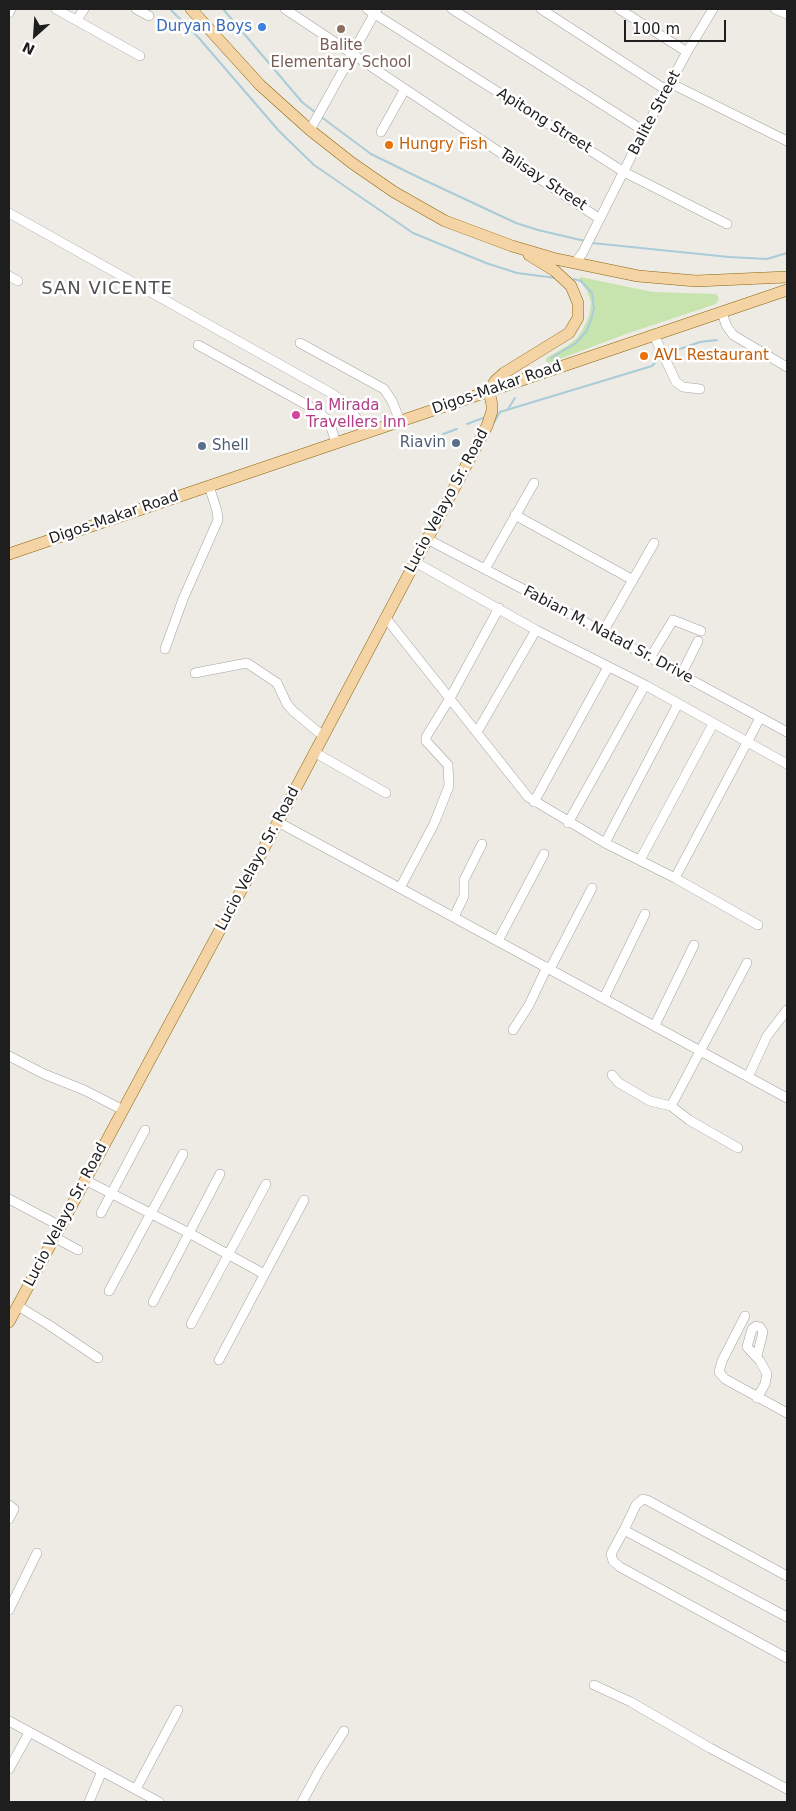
<!DOCTYPE html>
<html>
<head>
<meta charset="utf-8">
<style>
	body { margin:0 }
	#map { position:relative; width:796px; height:1811px; overflow:hidden; background:#eeebe5; font-family:"DejaVu Sans",sans-serif }
	canvas { display:block }
	.frame { position:absolute; inset:0; border:10px solid #1e1e1e; pointer-events:none }
	.north { position:absolute; left:10px; top:10px; width:50px; height:50px; -webkit-text-stroke:4px #fff; paint-order:stroke; rotate:206deg; font-size:14px; font-weight:700; line-height:20px; text-align:center; color:#1e1e1e }
	.north::after { content:''; display:block; margin:auto; width:18px; height:22px; background:#1e1e1e; clip-path:polygon(50% 0,100% 100%,50% 72%,0 100%) }
	.scale { position:absolute; left:624px; top:20px; width:102px; height:22px; box-sizing:border-box; border:2px solid #1e1e1e; border-top:0; padding-left:6px; font-size:15px; line-height:18px; white-space:nowrap; color:#1e1e1e; -webkit-text-stroke:4px #fff; paint-order:stroke }
</style>
</head>
<body>
<div id="map">
<canvas width="796" height="1811"></canvas>
<div class="frame"></div>
<div class="north">N</div>
<div class="scale">100 m</div>
</div>
<script>
const g = document.querySelector('canvas').getContext('2d');
g.lineJoin = 'round';
function fillPath(path, color) { g.fillStyle = color; g.fill(path, 'evenodd'); }
const toPath = rows => new Path2D(rows.map(r => 'M' + r).join(''));
function stroke(path, color, width, dash) { g.strokeStyle = color; g.lineWidth = width; g.lineCap = dash ? 'butt' : 'round'; g.setLineDash(dash || []); g.stroke(path); }
function write(font, color, halo, rows, align = 'center') {
  g.font = font + ' "DejaVu Sans",sans-serif'; g.lineWidth = 5; g.setLineDash([]); g.textBaseline = 'middle'; g.strokeStyle = halo; g.fillStyle = color; for (const [text, x, y, turn = 0] of rows) {
    g.save(); g.translate(x, y); g.rotate((+turn || 0) * Math.PI / 180); g.textAlign = isNaN(turn) ? turn : align; if (halo) g.strokeText(text, 0, 0); g.fillText(text, 0, 0); g.restore();
  }
}
fillPath(toPath([
	[580,277,653,292,716,294,719,298,716,304,626,334,549,363,546,361,546,358,567,346,577,338,582,331,589,316,591,302,587,291,579,280]
]), '#c7e4af');
stroke(toPath([
	[170,9,198,37,279,131,314,165,413,233,486,263,517,273,556,278],
	[223,9,302,102,316,113],
	[320,116,371,154,422,179,516,223,538,230,585,241],
	[592,243,729,257,767,259,787,253],
	[674,351,700,342,717,340],
	[551,358,576,343,586,332,591,320,594,308,592,293,581,281,574,279],
	[508,409,515,398],
	[467,424,483,418],
	[492,426,500,412,652,366,661,356],
	[443,434,457,429]
]), '#a9ccd8', 2);
const minor = toPath([
	[56,9,140,56],
	[136,9,149,16],
	[285,9,600,219],
	[367,9,624,172,727,224],
	[452,9,644,131],
	[541,9,666,90],
	[619,9,687,52],
	[775,9,787,14],
	[9,13,11,9],
	[77,20,84,9],
	[670,83,787,141],
	[310,130,377,9],
	[381,132,405,89],
	[9,213,331,393,347,404,366,432],
	[574,263,582,254,644,131,687,52,713,9],
	[9,276,18,281],
	[722,312,726,325,733,335,787,367],
	[654,335,676,382,683,387,700,389],
	[300,343,384,389,392,401,400,421],
	[198,345,316,410,329,421,336,443],
	[515,515,633,580],
	[427,539,544,600,787,732],
	[415,562,536,630,645,685,787,764],
	[485,569,534,483],
	[385,617,528,797,605,843,675,878,758,925],
	[603,632,654,543],
	[165,649,183,599,218,520,217,511,209,486],
	[650,658,673,620,701,631],
	[195,673,247,663,277,683,287,704,293,711,323,736],
	[681,675,698,641],
	[477,732,536,630],
	[314,752,386,793],
	[534,802,608,667],
	[278,822,787,1098],
	[568,823,645,685],
	[605,843,678,704],
	[640,860,713,724],
	[675,878,760,718],
	[400,888,434,824,449,786,448,765,426,741,426,737,450,698,499,608],
	[454,917,464,896,464,880,482,844],
	[498,941,544,854],
	[550,969,592,888],
	[604,998,645,914],
	[655,1025,694,945],
	[513,1030,529,1005,547,967],
	[9,1056,44,1074,84,1090,123,1110],
	[612,1075,619,1083,650,1101,671,1106],
	[748,1077,767,1036,787,1010],
	[738,1148,689,1120,671,1106,747,963],
	[85,1180,189,1233,264,1274],
	[9,1199,60,1226],
	[101,1213,145,1130],
	[54,1237,78,1250],
	[109,1291,183,1154],
	[153,1302,220,1174],
	[18,1306,49,1325,98,1358],
	[745,1316,722,1361,719,1372,725,1379,787,1413],
	[191,1324,266,1184],
	[757,1356,763,1332,760,1327,756,1326,752,1329,747,1347,760,1361,767,1374,765,1384,757,1398],
	[219,1360,304,1200],
	[9,1505,14,1509,9,1519],
	[624,1530,611,1554,613,1561,620,1567,787,1658],
	[787,1576,647,1500,643,1499,636,1505,624,1530,787,1617],
	[9,1610,37,1553],
	[594,1685,631,1702,710,1748,787,1789],
	[9,1721,159,1802],
	[9,1769,29,1733],
	[136,1789,178,1710],
	[89,1802,102,1771],
	[302,1802,320,1769,344,1731]
]);
const major = toPath([
	[191,9,260,85,310,130,352,163,394,192,445,221,512,246,556,259,638,276,696,281,787,277],
	[489,391,495,381,504,373,569,333,578,318,578,303,571,286,555,271,529,255],
	[9,554,787,290],
	[9,1322,278,822,487,426,492,411,492,405,489,391]
]);
stroke(minor, '#a2a2a2', 10);
stroke(major, '#8c660c', 12);
stroke(minor, '#fff', 9);
stroke(major, '#f4d4a4', 11);
for (const [x, y, r, color] of [
	[262,27,5,"#3f7fe0"],
	[341,29,5,"#8d6e63"],
	[389,145,5,"#e8710a"],
	[644,356,5,"#e8710a"],
	[296,415,5,"#d1479c"],
	[456,443,5,"#5c6f8a"],
	[202,446,5,"#5c6f8a"]
]) { const dot = new Path2D(); dot.arc(x, y, r, 0, 2 * Math.PI); g.fillStyle = color; g.fill(dot); stroke(dot, '#fff', 2); }
write('15px', '#366cbe', '#fff', [
	["Duryan Boys",252,27]
], 'right');
write('15px', '#785e54', '#fff', [
	["Balite",341,46],
	["Elementary School",341,63]
]);
write('15px', '#1e1e1e', '#fff', [
	["Balite Street",655,113,-62],
	["Apitong Street",544,121,32],
	["Talisay Street",543,180,33],
	["Digos-Makar Road",497,388,-19],
	["Lucio Velayo Sr. Road",447,501,-62],
	["Digos-Makar Road",114,518,-19],
	["Fabian M. Natad Sr. Drive",608,635,28],
	["Lucio Velayo Sr. Road",258,859,-62],
	["Lucio Velayo Sr. Road",66,1215,-62]
]);
write('15px', '#c56008', '#fff', [
	["Hungry Fish",399,145],
	["AVL Restaurant",654,356]
], 'left');
write('15px', '#b23c85', '#fff', [
	["La Mirada",306,406],
	["Travellers Inn",306,423]
], 'left');
write('15px', '#4e5e75', '#fff', [
	["Riavin",446,443],
	["Shell",212,446,"left"]
], 'right');
g.letterSpacing = '1px';
write('18px', '#515151', '#fff', [
	["SAN VICENTE",107,289]
]);
g.letterSpacing = '0px';
</script>
</body>
</html>
